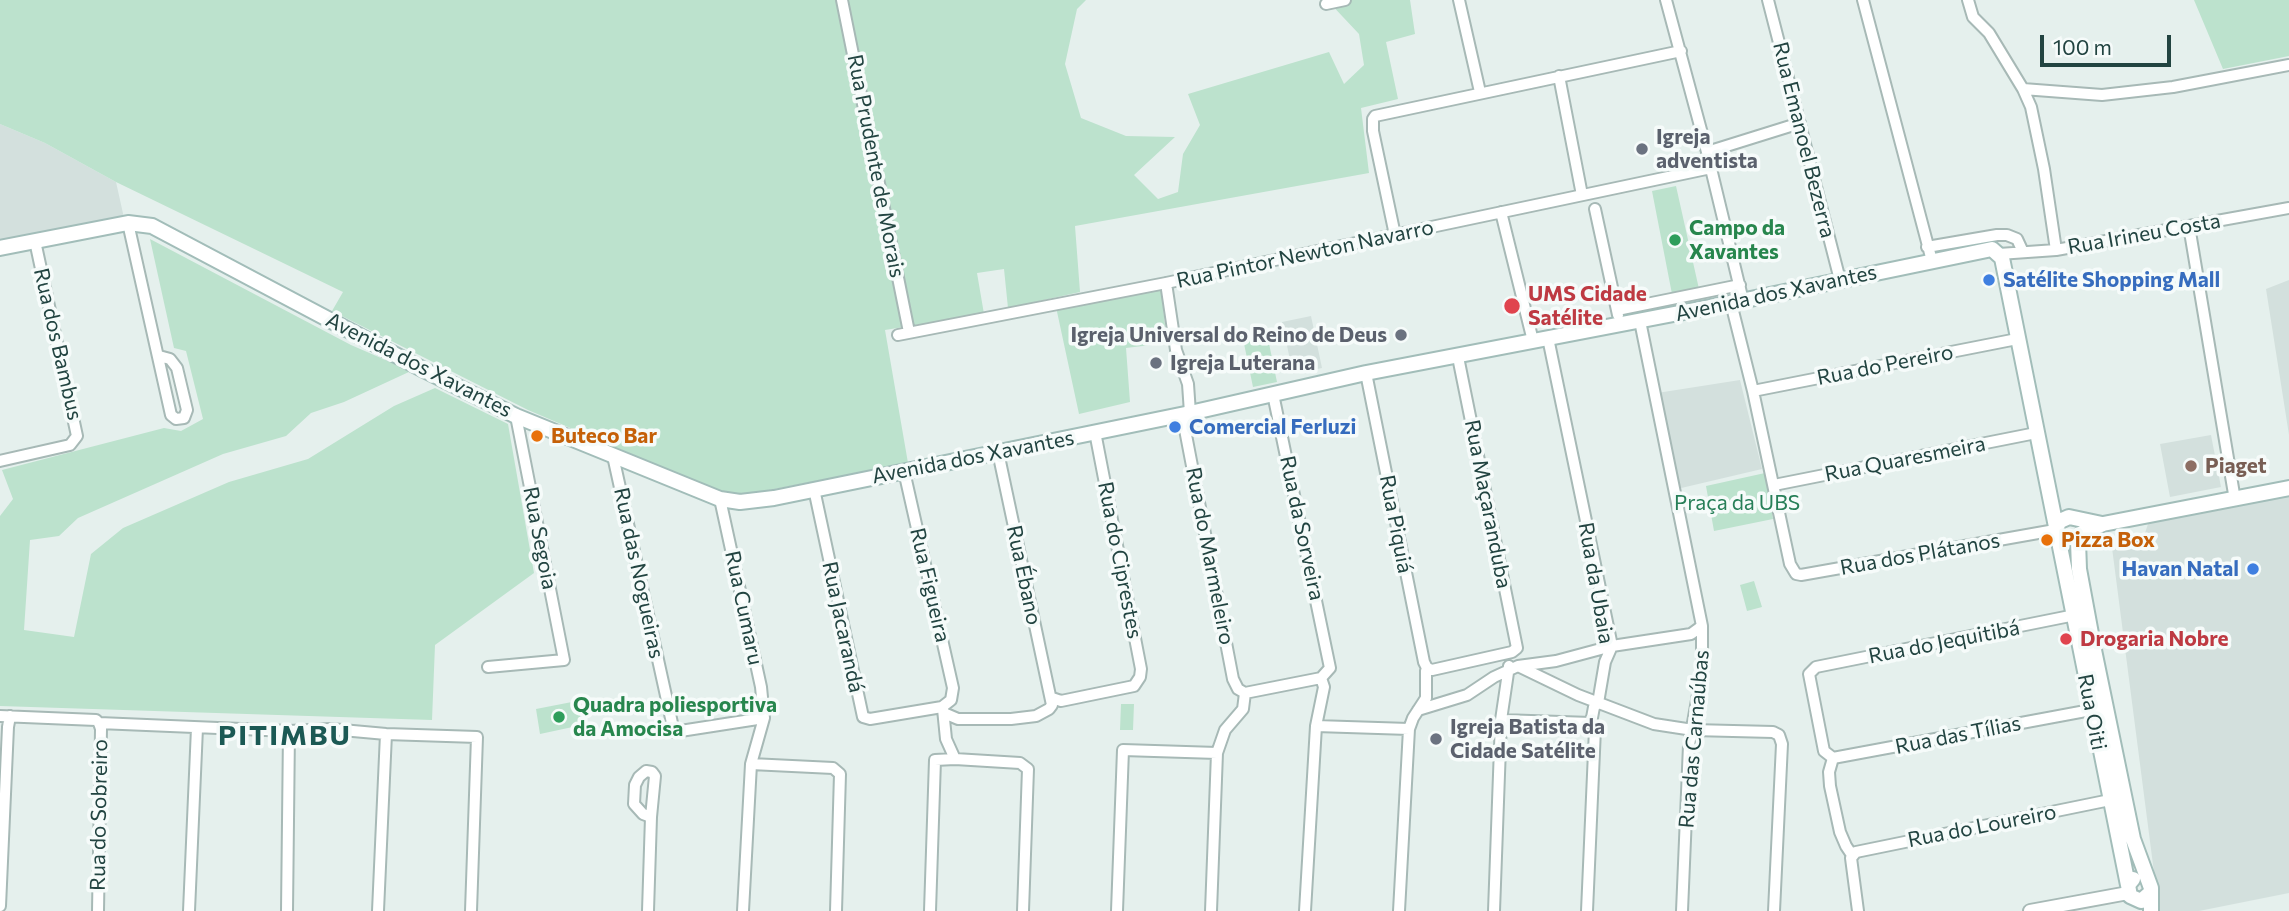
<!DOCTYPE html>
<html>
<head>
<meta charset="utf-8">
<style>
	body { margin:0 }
	#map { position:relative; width:2289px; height:911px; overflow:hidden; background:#e5f0ed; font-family:Commissioner,sans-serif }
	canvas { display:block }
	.scale { position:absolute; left:2040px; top:35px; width:131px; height:32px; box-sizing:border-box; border:4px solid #224441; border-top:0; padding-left:9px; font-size:21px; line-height:24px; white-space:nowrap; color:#224441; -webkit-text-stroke:5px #f6fbfa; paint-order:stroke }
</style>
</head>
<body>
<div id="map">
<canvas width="2289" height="911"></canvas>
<div class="scale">100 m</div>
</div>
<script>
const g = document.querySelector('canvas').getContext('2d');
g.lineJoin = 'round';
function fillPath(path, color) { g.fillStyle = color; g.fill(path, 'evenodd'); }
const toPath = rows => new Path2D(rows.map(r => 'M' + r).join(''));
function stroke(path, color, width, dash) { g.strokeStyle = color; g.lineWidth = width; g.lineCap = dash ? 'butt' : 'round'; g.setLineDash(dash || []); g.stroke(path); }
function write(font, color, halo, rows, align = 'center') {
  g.font = font + ' Commissioner,sans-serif'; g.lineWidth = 7; g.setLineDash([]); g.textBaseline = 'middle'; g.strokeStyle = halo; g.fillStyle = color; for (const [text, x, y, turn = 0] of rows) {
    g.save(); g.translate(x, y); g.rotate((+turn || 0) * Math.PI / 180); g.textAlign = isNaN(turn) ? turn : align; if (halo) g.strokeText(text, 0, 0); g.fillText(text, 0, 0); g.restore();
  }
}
fillPath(toPath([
	[0,124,45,143,116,182,124,218,0,240],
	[2289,280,2289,435,2266,289],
	[1311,316,1322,368,1293,374,1282,322],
	[1740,380,1762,469,1677,489,1657,393],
	[2211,435,2221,487,2170,497,2160,444],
	[2289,493,2289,893,2199,911,2159,911,2111,540,2144,536,2150,518]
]), '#d3e0dd');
fillPath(toPath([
	[0,0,1086,0,1077,9,1065,64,1081,118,1126,136,1175,137,1134,175,1158,199,1178,192,1183,154,1200,125,1188,94,1329,52,1344,84,1364,65,1359,34,1327,0,1410,0,1415,34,1386,42,1398,99,1361,108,1369,173,1075,226,1080,292,1008,308,1004,269,977,273,984,314,885,330,908,463,744,495,723,493,528,410,332,311,343,292,116,182,45,143,0,124],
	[2194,0,2289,0,2289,56,2223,69],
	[1676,186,1699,289,1672,294,1652,191],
	[150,239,351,345,411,371,344,402,311,413,286,436,223,454,78,518,59,536,30,540,24,630,74,637,91,554,123,528,229,482,308,459,394,406,435,388,508,424,534,573,435,645,432,720,0,706,0,516,13,499,2,470,164,428,181,431,203,419,186,351,174,348],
	[1161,289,1167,343,1126,348,1130,402,1079,414,1056,307],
	[1266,329,1277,382,1253,387,1242,334],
	[1765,473,1773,519,1714,531,1706,486],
	[1754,581,1762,607,1747,611,1740,585],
	[577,701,582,725,540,734,536,709],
	[1121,704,1134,704,1133,730,1120,730]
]), '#bce2cd');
const minor = toPath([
	[842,0,909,332],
	[1459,0,1480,92],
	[1666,0,1707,152,1743,301],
	[1768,0,1840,280],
	[1863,0,1932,261],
	[1968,0,1973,17,1989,33,2023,89,2031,107,2044,169,2056,250],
	[1326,4,1345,0],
	[1559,76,1582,195],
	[2023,89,2102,95,2173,87,2289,65],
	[1707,152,1800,123],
	[1595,209,1618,315],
	[1501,212,1533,341],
	[128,223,171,415,176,419,184,418,187,410,177,368,170,359,159,356],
	[2189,226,2235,500],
	[1395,235,1373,131,1373,119,1375,116,1681,51],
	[1927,247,1997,235,2007,235,2017,239,2023,252],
	[1999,254,2056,250,2289,208],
	[1166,283,1176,350,1188,384,1190,413],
	[1731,303,1753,391,1790,564,1796,574,1801,575,2055,530],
	[1617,310,1740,285],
	[1640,321,1702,626,1702,672,1689,745,1682,911],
	[898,335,1166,283,1711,168],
	[1548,338,1612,646,1605,662,1598,703,1594,707,1591,723,1595,729,1587,911],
	[1366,373,1424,662,1427,668,1432,670,1512,652,1517,648,1458,357],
	[1753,391,2017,339],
	[1182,414,1233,679,1238,689,1245,693],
	[613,456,674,732,764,718],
	[0,461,70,445,77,436,35,241],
	[1774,485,2036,433],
	[814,489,863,717,870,719,942,707,951,700,953,688,904,471],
	[720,499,761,687,764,718,751,764,743,911],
	[2075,615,1816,667,1809,674,1824,751,1833,758,2091,710],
	[1518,666,1578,695,1654,724,1693,730,1773,732,1779,735,1782,744,1774,911],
	[488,667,564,660,516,416],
	[1245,693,1321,678,1330,668,1273,394],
	[1052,698,1061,701,1134,686,1140,677,1141,669,1095,432],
	[943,709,946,739,955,759],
	[1418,710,1467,695,1494,677,1518,666,1556,661,1612,646,1691,634,1702,626],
	[944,713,958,719,1011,719,1036,716,1049,709,1052,705,998,452],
	[0,716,96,720,99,723,101,729,98,911],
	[1501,720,1591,723],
	[99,723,289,731,331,729,386,734,477,737,471,911],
	[1316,726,1409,729],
	[1833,758,1829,772,1830,786,1840,832,1846,846,1852,855],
	[751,764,833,768,840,774,836,911],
	[0,906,8,727,10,716],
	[189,911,197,728],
	[287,911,289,731],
	[378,911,386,734],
	[648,911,651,817,655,776,652,772,646,771,639,777,635,785,634,804,643,814,651,817],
	[930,911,935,760,955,759,1020,763,1028,769,1023,911],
	[1117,911,1123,750,1217,753],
	[1211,911,1217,753,1225,730,1243,709,1245,693],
	[1305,911,1316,726,1324,687,1321,678],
	[1399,911,1409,729,1413,718,1426,698,1426,671,1427,668],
	[1494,911,1501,720,1509,666],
	[1858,911,1851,858,1856,852,2110,800]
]);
const tertiary = toPath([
	[2030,911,2128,893]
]);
const secondary = toPath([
	[0,248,128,223,152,226,424,370,516,416,720,499,740,502,774,498,1190,413,1366,373,1731,303,1992,249,2002,258,2128,885],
	[2056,528,2060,521,2069,517,2102,524],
	[2082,533,2103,524,2289,488],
	[2078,541,2079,569,2094,650,2133,839,2151,888,2151,911],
	[2133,879,2128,885,2130,896,2141,901,2150,893]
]);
stroke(minor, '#a7b9b6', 14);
stroke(tertiary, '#a7b9b6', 16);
stroke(secondary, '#a2bdb9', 18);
stroke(minor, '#fff', 10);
stroke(tertiary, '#fff', 12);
stroke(secondary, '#fff', 14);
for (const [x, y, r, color] of [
	[1642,149,7,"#6b7280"],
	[1675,240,7,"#2e9e5b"],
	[1989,280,7,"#3f7fe0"],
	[1512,306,9,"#e0444e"],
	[1401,335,7,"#6b7280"],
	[1156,363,7,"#6b7280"],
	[1175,427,7,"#3f7fe0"],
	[537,436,7,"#e8710a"],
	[2191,466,7,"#8d6e63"],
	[2047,540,7,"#e8710a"],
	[2253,569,7,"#3f7fe0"],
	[2066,639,7,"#e0444e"],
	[559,717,7,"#2e9e5b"],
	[1436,739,7,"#6b7280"]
]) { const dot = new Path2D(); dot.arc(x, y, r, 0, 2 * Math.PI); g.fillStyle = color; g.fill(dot); stroke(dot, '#f6fbfa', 2.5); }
write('bold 21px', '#5b616d', '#f6fbfa', [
	["Igreja",1656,137],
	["adventista",1656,161],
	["Igreja Universal do Reino de Deus",1387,335,"right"],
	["Igreja Luterana",1170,363],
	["Igreja Batista da",1450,727],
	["Cidade Satélite",1450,751]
], 'left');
write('21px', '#224441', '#f6fbfa', [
	["Rua Emanoel Bezerra",1804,140,76],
	["Rua Prudente de Morais",876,166,79],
	["Rua Irineu Costa",2144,234,-10],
	["Rua Pintor Newton Navarro",1305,254,-12],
	["Avenida dos Xavantes",1776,293,-12],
	["Rua dos Bambus",58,344,77],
	["Avenida dos Xavantes",419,365,27],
	["Rua do Pereiro",1885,365,-11],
	["Avenida dos Xavantes",973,457,-11],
	["Rua Quaresmeira",1905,459,-11],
	["Rua Maçaranduba",1488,504,79],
	["Rua Piquiá",1396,524,79],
	["Rua da Sorveira",1302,528,78],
	["Rua Segoia",540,538,79],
	["Rua dos Plátanos",1920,554,-10],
	["Rua do Marmeleiro",1210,556,79],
	["Rua do Ciprestes",1120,560,79],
	["Rua das Nogueiras",639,573,78],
	["Rua Ébano",1024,575,78],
	["Rua da Ubaia",1596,583,80],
	["Rua Figueira",930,585,77],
	["Rua Cumaru",744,608,78],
	["Rua Jacarandá",843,627,78],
	["Rua do Jequitibá",1944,642,-11],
	["Rua Oiti",2092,712,79],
	["Rua das Tílias",1958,735,-11],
	["Rua das Carnaúbas",1694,739,-85],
	["Rua do Sobreiro",99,815,-89],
	["Rua do Loureiro",1982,826,-11]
]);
write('bold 21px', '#27864d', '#f6fbfa', [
	["Campo da",1689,228],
	["Xavantes",1689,252],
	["Quadra poliesportiva",573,705],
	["da Amocisa",573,729]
], 'left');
write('bold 21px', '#366cbe', '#f6fbfa', [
	["Satélite Shopping Mall",2003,280],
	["Comercial Ferluzi",1189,427],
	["Havan Natal",2239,569,"right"]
], 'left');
write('bold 21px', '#be3a42', '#f6fbfa', [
	["UMS Cidade",1528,294],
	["Satélite",1528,318],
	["Drogaria Nobre",2080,639]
], 'left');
write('bold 21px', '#c56008', '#f6fbfa', [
	["Buteco Bar",551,436],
	["Pizza Box",2061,540]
], 'left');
write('bold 21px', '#785e54', '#f6fbfa', [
	["Piaget",2205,466]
], 'left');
write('21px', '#277f58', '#f6fbfa', [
	["Praça da UBS",1737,503]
]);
g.letterSpacing = '2px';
write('bold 28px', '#1b5954', '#f6fbfa', [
	["PITIMBU",285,736]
]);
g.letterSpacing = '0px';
</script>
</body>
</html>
